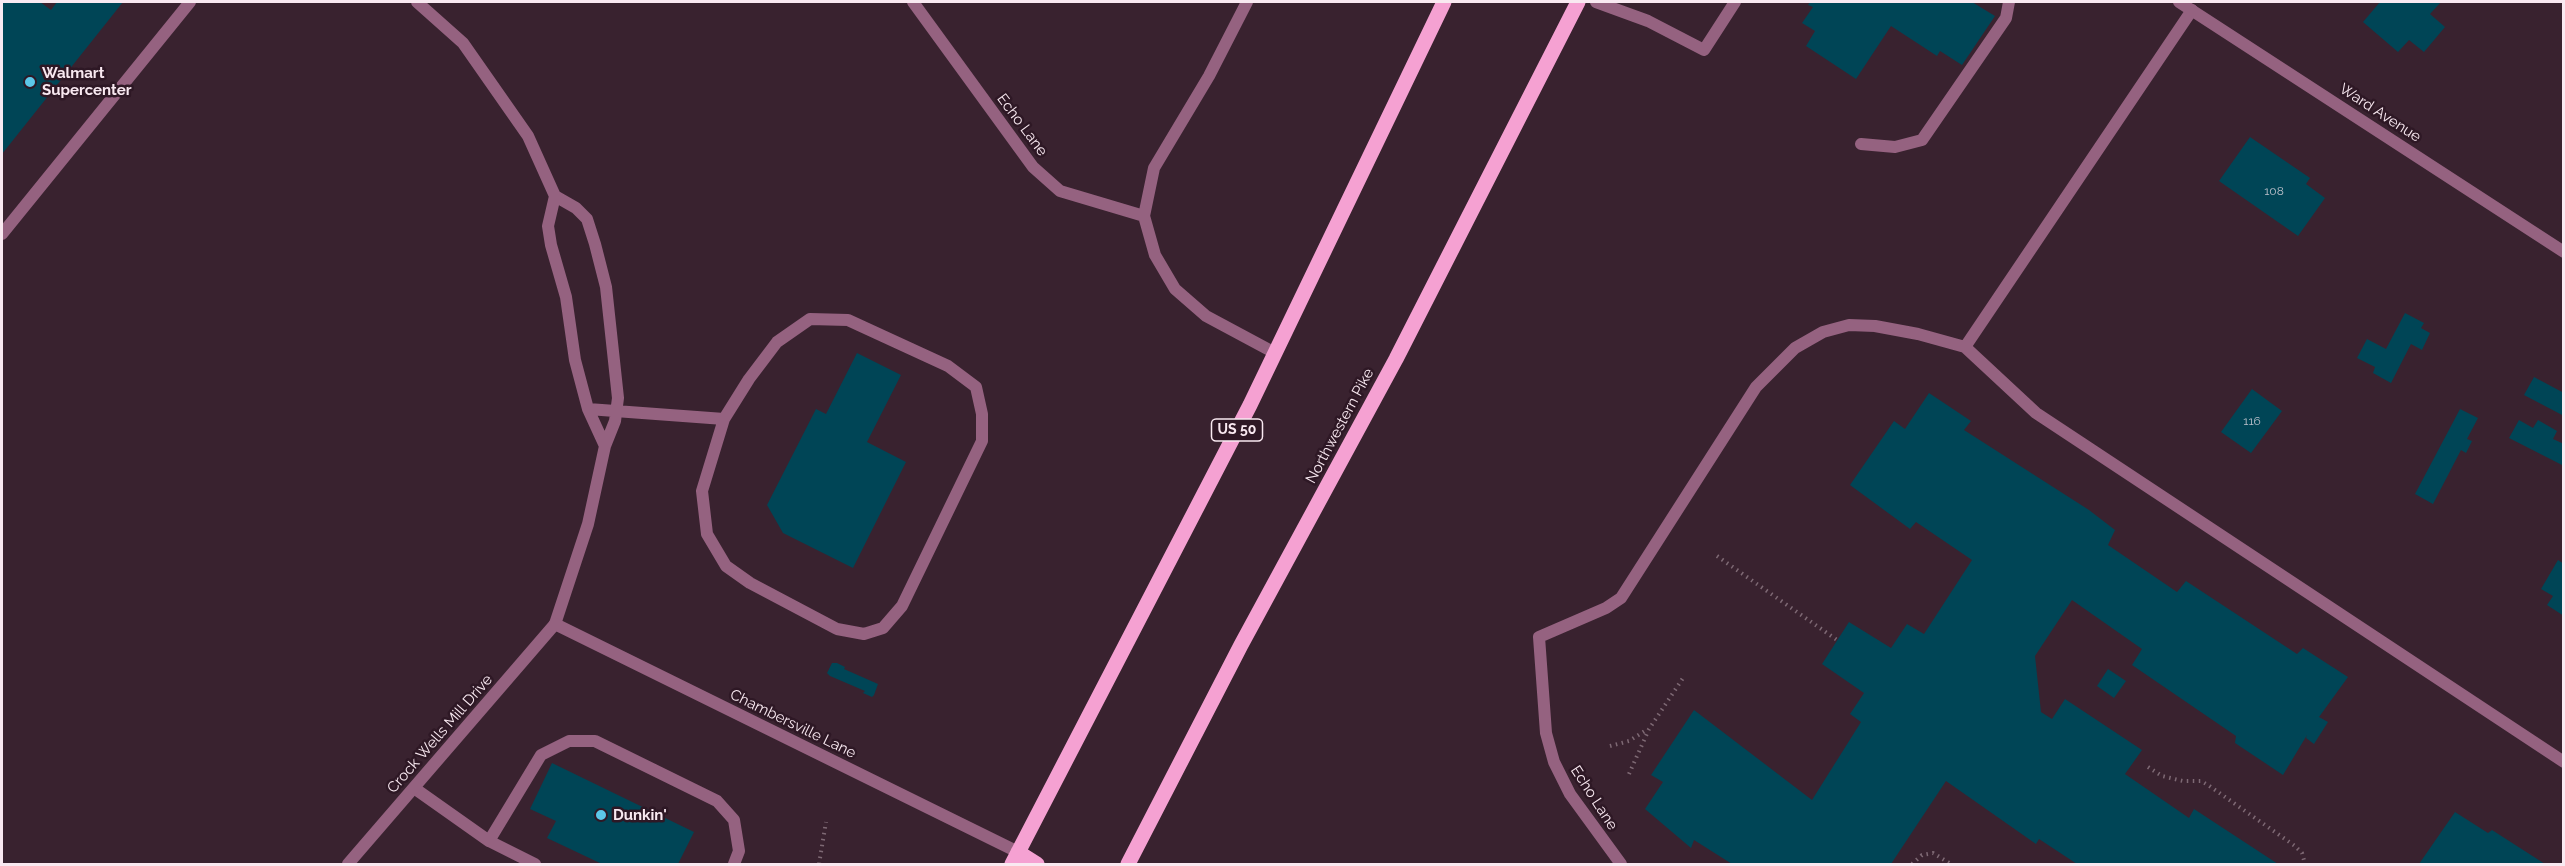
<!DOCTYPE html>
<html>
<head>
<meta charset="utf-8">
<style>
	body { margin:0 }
	#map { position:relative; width:2565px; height:866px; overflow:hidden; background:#39222f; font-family:Raleway,sans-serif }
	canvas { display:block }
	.frame { position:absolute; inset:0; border:3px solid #f9e9f1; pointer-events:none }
</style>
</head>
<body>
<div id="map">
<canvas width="2565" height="866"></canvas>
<div class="frame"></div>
</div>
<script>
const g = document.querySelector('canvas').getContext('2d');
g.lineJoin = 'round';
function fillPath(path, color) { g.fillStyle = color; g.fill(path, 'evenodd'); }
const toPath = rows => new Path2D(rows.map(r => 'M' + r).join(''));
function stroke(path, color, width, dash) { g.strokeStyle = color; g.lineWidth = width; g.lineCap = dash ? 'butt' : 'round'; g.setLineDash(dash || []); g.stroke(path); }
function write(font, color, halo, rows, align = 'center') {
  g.font = font + ' Raleway,sans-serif'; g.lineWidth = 5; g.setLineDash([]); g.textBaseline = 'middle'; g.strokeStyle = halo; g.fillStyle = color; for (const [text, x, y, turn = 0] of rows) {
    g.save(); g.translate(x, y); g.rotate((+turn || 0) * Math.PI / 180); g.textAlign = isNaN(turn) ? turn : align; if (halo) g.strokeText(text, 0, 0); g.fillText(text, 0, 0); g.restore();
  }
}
fillPath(toPath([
	[2,2,40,2,51,10,57,2,123,2,2,154],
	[1810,2,1972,2,1995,16,1962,65,1940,51,1937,56,1891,26,1856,79,1806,46,1815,31,1802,23,1813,7,1808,5],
	[2380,2,2441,2,2430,14,2445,27,2424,52,2409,40,2398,52,2363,22],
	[2250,137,2310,178,2306,184,2325,198,2298,236,2219,181],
	[2405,313,2424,323,2421,328,2430,333,2422,350,2411,344,2391,383,2373,373,2375,367,2357,358,2367,339,2386,349],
	[857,353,901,375,867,442,906,462,853,568,783,533,767,505,816,409,826,414],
	[2534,377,2564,393,2564,416,2524,395],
	[2252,389,2282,411,2251,453,2221,432],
	[1929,393,1971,421,1964,430,2089,510,2115,530,2108,545,2177,592,2186,581,2297,654,2303,648,2348,677,2319,717,2328,722,2314,744,2306,738,2307,735,2283,775,2235,743,2236,736,2132,665,2142,649,2072,600,2035,656,2041,712,2052,719,2065,699,2142,750,2125,774,2189,818,2194,809,2278,864,2077,864,2039,839,2036,844,1946,781,1891,864,1732,864,1694,840,1691,848,1645,809,1663,782,1651,775,1694,710,1812,800,1861,722,1850,714,1864,693,1822,664,1849,622,1891,648,1907,624,1924,634,1972,560,1916,522,1910,529,1850,485,1894,421,1905,429],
	[2460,409,2478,418,2467,439,2472,441,2466,453,2461,450,2433,504,2415,494],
	[2519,420,2533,428,2538,420,2557,431,2553,439,2564,444,2564,466,2509,438],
	[2558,560,2564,564,2564,616,2547,605,2553,596,2541,589],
	[832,663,837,663,845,667,844,669,878,684,874,695,872,697,863,693,865,691,830,676,827,673],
	[2108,669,2126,681,2114,698,2097,686],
	[552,763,694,832,678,864,602,864,547,838,556,821,530,809],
	[2455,812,2488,833,2492,830,2545,864,2419,864]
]), '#004556');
stroke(toPath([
	[1717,556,1837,640],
	[1610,746,1629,741,1648,729],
	[2148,767,2162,776,2183,781,2201,781,2208,785,2295,846,2302,853,2305,864],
	[1629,774,1649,729,1683,678],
	[819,864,826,822],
	[1912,864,1922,855,1933,853,1951,864]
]), '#7e6974', 4, [1.5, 4.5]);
stroke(toPath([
	[417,2,463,43,528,136,555,196,548,226,551,245,566,297,575,360,588,409,605,446],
	[913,2,1033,167,1060,191,1144,216],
	[1247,2,1209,76,1154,168,1144,216,1155,255,1175,289,1206,316,1275,353],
	[1596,2,1648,21,1704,50,1735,2],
	[1861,144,1895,147,1922,140,2006,18,2009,2],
	[555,196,576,208,587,219,595,244,606,287,618,398,615,421,605,446,588,524,555,624],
	[2,234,190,2],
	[1965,347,2192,10],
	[588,409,724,419,702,491,707,534,726,566,750,583,837,629,864,634,883,628,902,606,982,441,982,414,976,387,948,366,848,320,810,319,777,342,749,379,724,419],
	[414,788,489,841,535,864],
	[489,841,541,755,569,741,595,741,717,801,734,820,739,851,734,864],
	[1621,864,1570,794,1554,762,1546,733,1539,637,1606,608,1621,598,1756,387,1795,348,1823,332,1849,325,1875,326,1918,334,1965,347,2036,413,2564,762]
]), '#956280', 12);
stroke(toPath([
	[2179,2,2564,252],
	[348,864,555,624,1018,852]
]), '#956280', 12);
stroke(toPath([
	[1018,852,1037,864],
	[1012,864,1250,405,1444,2],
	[1128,864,1241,645,1396,359,1578,2]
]), '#f5a1d2', 15);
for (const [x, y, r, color] of [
	[30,82,6,"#5cc7e8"],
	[601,815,6,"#5cc7e8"]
]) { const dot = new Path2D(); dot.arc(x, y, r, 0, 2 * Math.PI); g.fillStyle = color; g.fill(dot); stroke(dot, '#2e1825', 2); }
write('12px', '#bbc0ca', null, [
	["108",2274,191],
	["116",2252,421]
]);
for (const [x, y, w] of [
	[1237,430,51]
]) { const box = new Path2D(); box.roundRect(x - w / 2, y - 11, w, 22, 4.5); g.fillStyle = '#2e1825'; g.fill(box); stroke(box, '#f9e9f1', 1.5); }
write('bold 14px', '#f9e9f1', null, [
	["US 50",1237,430]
]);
write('bold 15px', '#f9e9f1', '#2e1825', [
	["Walmart",42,73],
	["Supercenter",42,90],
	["Dunkin'",613,815]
], 'left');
write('15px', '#f9e9f1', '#2e1825', [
	["Ward Avenue",2380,113,33],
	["Echo Lane",1022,125,53],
	["Northwestern Pike",1340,426,-62],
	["Chambersville Lane",793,724,26],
	["Crock Wells Mill Drive",440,734,-49],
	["Echo Lane",1594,798,57]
]);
</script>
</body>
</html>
